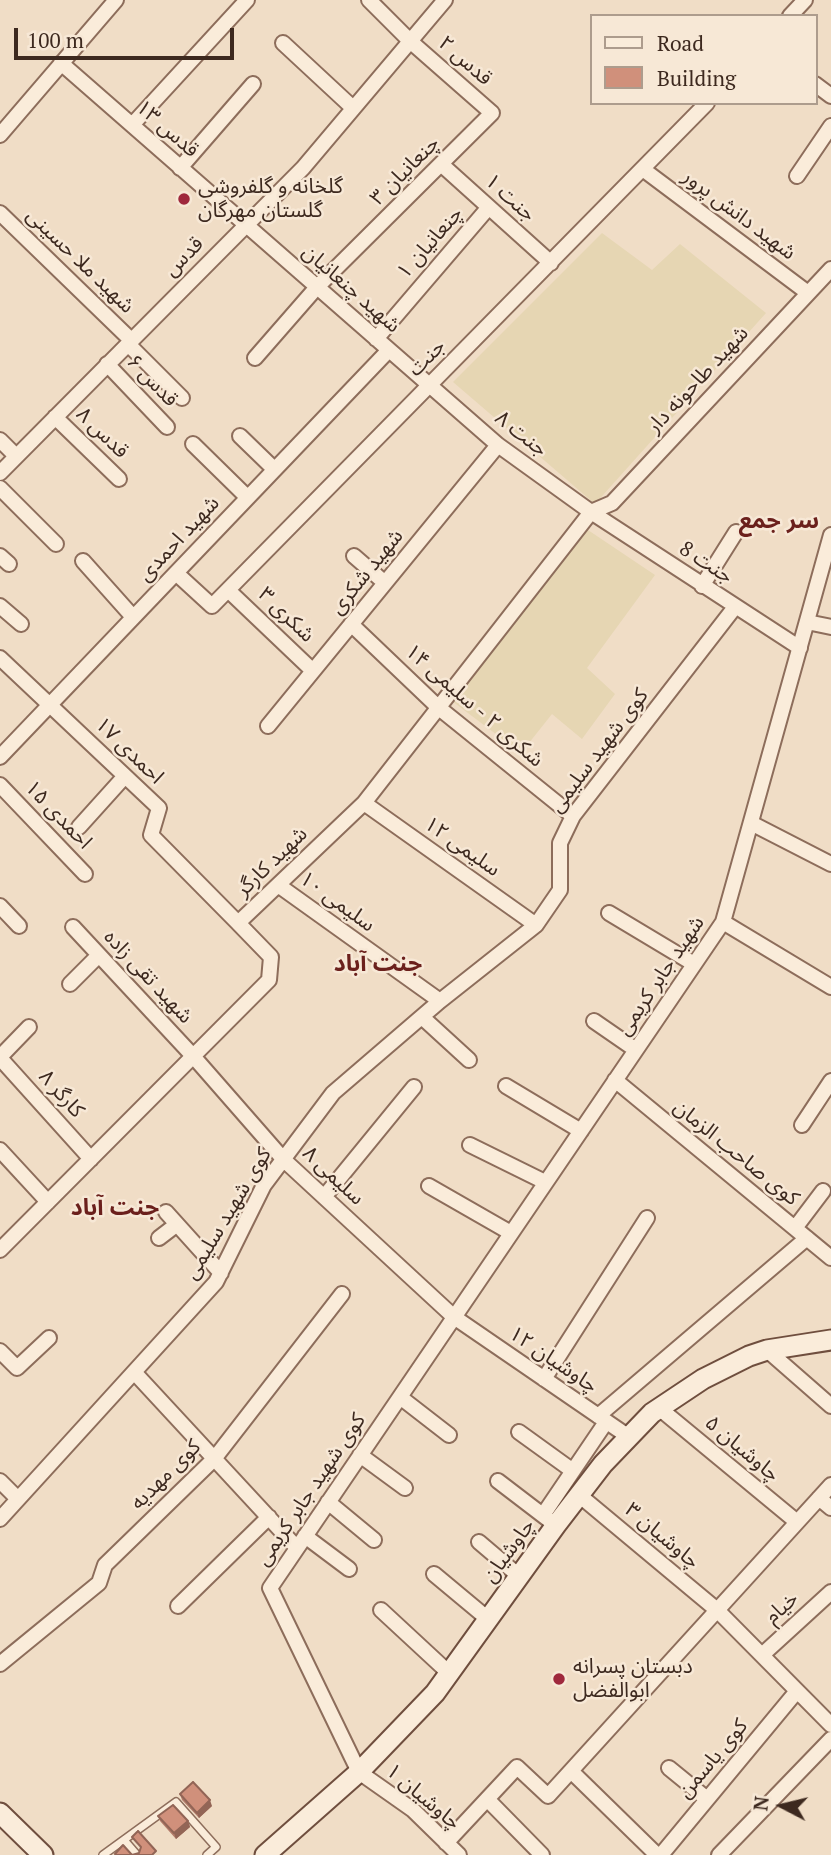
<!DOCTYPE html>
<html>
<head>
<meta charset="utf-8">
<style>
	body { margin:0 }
	#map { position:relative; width:831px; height:1855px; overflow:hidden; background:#f0ddc6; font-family:"PT Serif",serif }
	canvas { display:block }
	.legend { position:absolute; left:590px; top:14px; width:228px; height:91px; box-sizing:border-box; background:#f7e8d6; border:2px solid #ad9c8d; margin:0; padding:9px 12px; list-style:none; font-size:21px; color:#3d291f }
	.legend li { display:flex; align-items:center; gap:14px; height:35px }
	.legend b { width:35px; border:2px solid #ad9c8d }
	.north { position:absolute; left:747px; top:1771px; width:70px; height:70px; -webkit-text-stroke:5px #f7e8d6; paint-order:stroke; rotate:277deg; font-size:19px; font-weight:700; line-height:28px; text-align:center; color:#3d291f }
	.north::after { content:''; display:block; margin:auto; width:24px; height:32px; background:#3d291f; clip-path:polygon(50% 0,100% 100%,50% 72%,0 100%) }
	.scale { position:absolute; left:14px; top:28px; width:220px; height:32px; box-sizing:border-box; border:4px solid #3d291f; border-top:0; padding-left:9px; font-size:21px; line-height:24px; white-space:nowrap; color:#3d291f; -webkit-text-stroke:5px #f7e8d6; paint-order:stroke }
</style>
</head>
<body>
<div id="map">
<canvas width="831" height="1855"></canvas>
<ul class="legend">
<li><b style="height:9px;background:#faecda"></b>Road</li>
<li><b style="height:19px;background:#d0907b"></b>Building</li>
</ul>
<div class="north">N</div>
<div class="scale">100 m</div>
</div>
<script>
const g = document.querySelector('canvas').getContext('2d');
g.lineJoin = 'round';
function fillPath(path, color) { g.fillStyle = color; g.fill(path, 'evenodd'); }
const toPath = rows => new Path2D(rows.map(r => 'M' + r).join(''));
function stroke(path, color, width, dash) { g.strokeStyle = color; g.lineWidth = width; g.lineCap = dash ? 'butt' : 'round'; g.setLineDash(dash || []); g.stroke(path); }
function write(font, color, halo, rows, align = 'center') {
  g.font = font + ' "PT Serif","Noto Sans Arabic",serif'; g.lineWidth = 5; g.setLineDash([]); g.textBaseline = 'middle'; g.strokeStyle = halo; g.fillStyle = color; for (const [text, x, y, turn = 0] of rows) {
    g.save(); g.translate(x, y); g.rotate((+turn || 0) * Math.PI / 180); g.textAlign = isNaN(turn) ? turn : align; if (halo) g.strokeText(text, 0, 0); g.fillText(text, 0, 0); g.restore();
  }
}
fillPath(toPath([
	[602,233,652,270,680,244,766,313,595,504,453,382],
	[585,528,655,575,587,668,615,694,582,739,552,714,521,753,452,701]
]), '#e6d6b3');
const lane = toPath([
	[124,1840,137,1855],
	[103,1855,176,1802,216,1847,207,1855]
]);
const street = toPath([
	[790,16,805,0],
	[283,43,353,108],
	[61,63,498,445,591,512,800,648],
	[815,84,831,96],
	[132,125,247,0],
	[0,135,116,0],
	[441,164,551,263],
	[180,168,253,84],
	[644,170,808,293],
	[797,176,831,126],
	[0,213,131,340],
	[376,339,489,207],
	[128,344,182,398],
	[255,358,317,287,492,113,410,41,369,0],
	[107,364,167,427],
	[55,417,119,479],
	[240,436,274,469],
	[0,440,16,456],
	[193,444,247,497],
	[0,473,303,168,445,0],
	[0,488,56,544],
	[0,556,9,564],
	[354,556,385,583],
	[83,561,133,617],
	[176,573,212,606,707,103],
	[702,586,736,532],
	[229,591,313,671],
	[0,606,21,624],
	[807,622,831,627],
	[351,624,439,708,573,816],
	[0,658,159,808,151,835,238,923],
	[268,726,498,445],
	[0,757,389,350],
	[0,785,85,874],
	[364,803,536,925],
	[751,823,831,864],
	[79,827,125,776],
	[278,885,440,1001],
	[0,906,19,926],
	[609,913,694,964],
	[723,922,831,987],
	[73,927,193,1056,284,1160,454,1317,629,1437],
	[70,984,99,955],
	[422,1017,469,1060],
	[594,1021,636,1050],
	[0,1057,29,1027],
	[0,1058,91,1159],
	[615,1080,831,1258],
	[506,1086,581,1131],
	[802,1125,831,1081],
	[470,1145,545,1182],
	[0,1150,48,1202],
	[429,1186,511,1233],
	[324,1197,414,1087],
	[166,1212,221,1273],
	[795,1228,823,1191],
	[159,1238,176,1225],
	[0,1250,269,980,271,957,238,923,364,803,591,512,612,503,831,269],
	[767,1350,831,1406],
	[0,1351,17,1368,49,1338],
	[134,1372,297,1548],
	[544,1379,647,1218],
	[400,1397,449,1435],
	[659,1408,797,1522],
	[598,1416,807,1238],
	[519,1432,573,1471],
	[360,1455,405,1488],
	[0,1481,18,1499],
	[498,1481,549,1520],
	[579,1495,717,1610,831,1725],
	[819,1498,831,1508],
	[328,1502,374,1540],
	[543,1515,606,1422],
	[0,1519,216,1282,264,1185,333,1093,440,1001,536,925,560,890,560,843,573,816,735,607],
	[305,1536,349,1569],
	[479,1542,519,1576],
	[434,1574,488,1619],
	[178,1606,269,1517],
	[381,1610,449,1673],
	[762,1655,831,1592],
	[0,1664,99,1583,105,1565,214,1459,342,1294],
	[669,1768,707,1799],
	[571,1771,657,1855],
	[487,1799,542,1855],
	[446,1843,517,1767,548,1796,831,1485],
	[459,1855,413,1810,359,1772,270,1588,723,922,831,535],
	[661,1855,797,1691],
	[719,1855,831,1739]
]);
const secondary = toPath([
	[0,1813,43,1855],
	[265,1855,359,1772,435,1693,556,1525,603,1464,652,1413,703,1379,749,1356,767,1350,831,1340]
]);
stroke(lane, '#8d6d5b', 10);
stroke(street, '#8d6d5b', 18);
stroke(secondary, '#6f4e3e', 23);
stroke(lane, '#faecda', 7);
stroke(street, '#faecda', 14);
stroke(secondary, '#faecda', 19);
fillPath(toPath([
	[180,1794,212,1806,199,1818,182,1800],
	[158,1816,188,1821,190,1827,176,1839,160,1821]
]), '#b37c6a');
fillPath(toPath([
	[210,1800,212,1806,199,1818,197,1813],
	[188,1821,190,1827,176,1839,174,1833]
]), '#926556');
const building = toPath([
	[193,1782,210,1800,197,1813,180,1794,193,1782],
	[173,1805,188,1821,174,1833,158,1816,173,1805],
	[138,1831,156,1851,152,1855,116,1855,115,1854,123,1845,132,1855,139,1853,141,1847,132,1837,138,1831]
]);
fillPath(building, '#d0907b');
stroke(building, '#926556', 2);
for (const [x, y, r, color] of [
	[184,199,7,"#9f283c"],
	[559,1679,7,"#9f283c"]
]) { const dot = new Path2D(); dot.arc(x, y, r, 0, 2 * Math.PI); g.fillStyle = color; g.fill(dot); stroke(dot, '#f7e8d6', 2.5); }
write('21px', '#3d291f', '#f7e8d6', [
	["قدس ۲",465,61,41],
	["قدس ۱۳",167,129,41],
	["چنعانیان ۳",405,171,-45],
	["جنت ۱",510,198,42],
	["شهید دانش پرور",739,215,37],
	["چنعانیان ۱",430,243,-49],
	["قدس",184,257,-45],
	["شهید ملا حسینی",80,261,44],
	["شهید چنعانیان",351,289,41],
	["جنت",427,358,-45],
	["شهيد طاحونه دار",698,380,-47],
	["قدس ۶",152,381,46],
	["قدس ۸",102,433,44],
	["جنت ۸",521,434,38],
	["شهید احمدی",179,539,-47],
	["جنت 8",706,563,33],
	["شهید شکری",367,572,-51],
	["شکری ۳",286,615,44],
	["شکری ۲ - سلیمی ۱۴",474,706,41],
	["احمدی ۱۷",129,751,44],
	["کوی شهید سلیمی",599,751,-53],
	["احمدی ۱۵",58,815,46],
	["سلیمی ۱۲",462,847,35],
	["شهید کارگر",272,862,-44],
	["سلیمی ۱۰",337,902,36],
	["شهید جابر کریمی",661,976,-56],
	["شهید تقی زاده",148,977,47],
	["کارگر ۸",61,1094,48],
	["کوی صاحب الزمان",736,1153,39],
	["سلیمی ۸",333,1176,43],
	["کوی شهید سلیمی",228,1214,-59],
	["چاوشیان ۱۲",553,1360,34],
	["چاوشیان ۵",742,1449,40],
	["کوی مهدیه",166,1475,-45],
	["کوی شهید جابر کریمی",311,1490,-56],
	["چاوشیان ۳",662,1536,40],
	["چاوشیان",509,1551,-54],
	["خیام",782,1608,-42],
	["کوی یاسمن",713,1759,-50],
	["چاوشیان ۱",423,1797,40]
]);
write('21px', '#3d291f', '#f7e8d6', [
	["گلخانه و گلفروشی",198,187],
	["گلستان مهرگان",198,211],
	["دبستان پسرانه",573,1667],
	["ابوالفضل",573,1691]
], 'left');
write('bold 23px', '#6b201c', '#f7e8d6', [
	["سر جمع",779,521],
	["جنت آباد",378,964],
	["جنت آباد",115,1208]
]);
</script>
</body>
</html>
